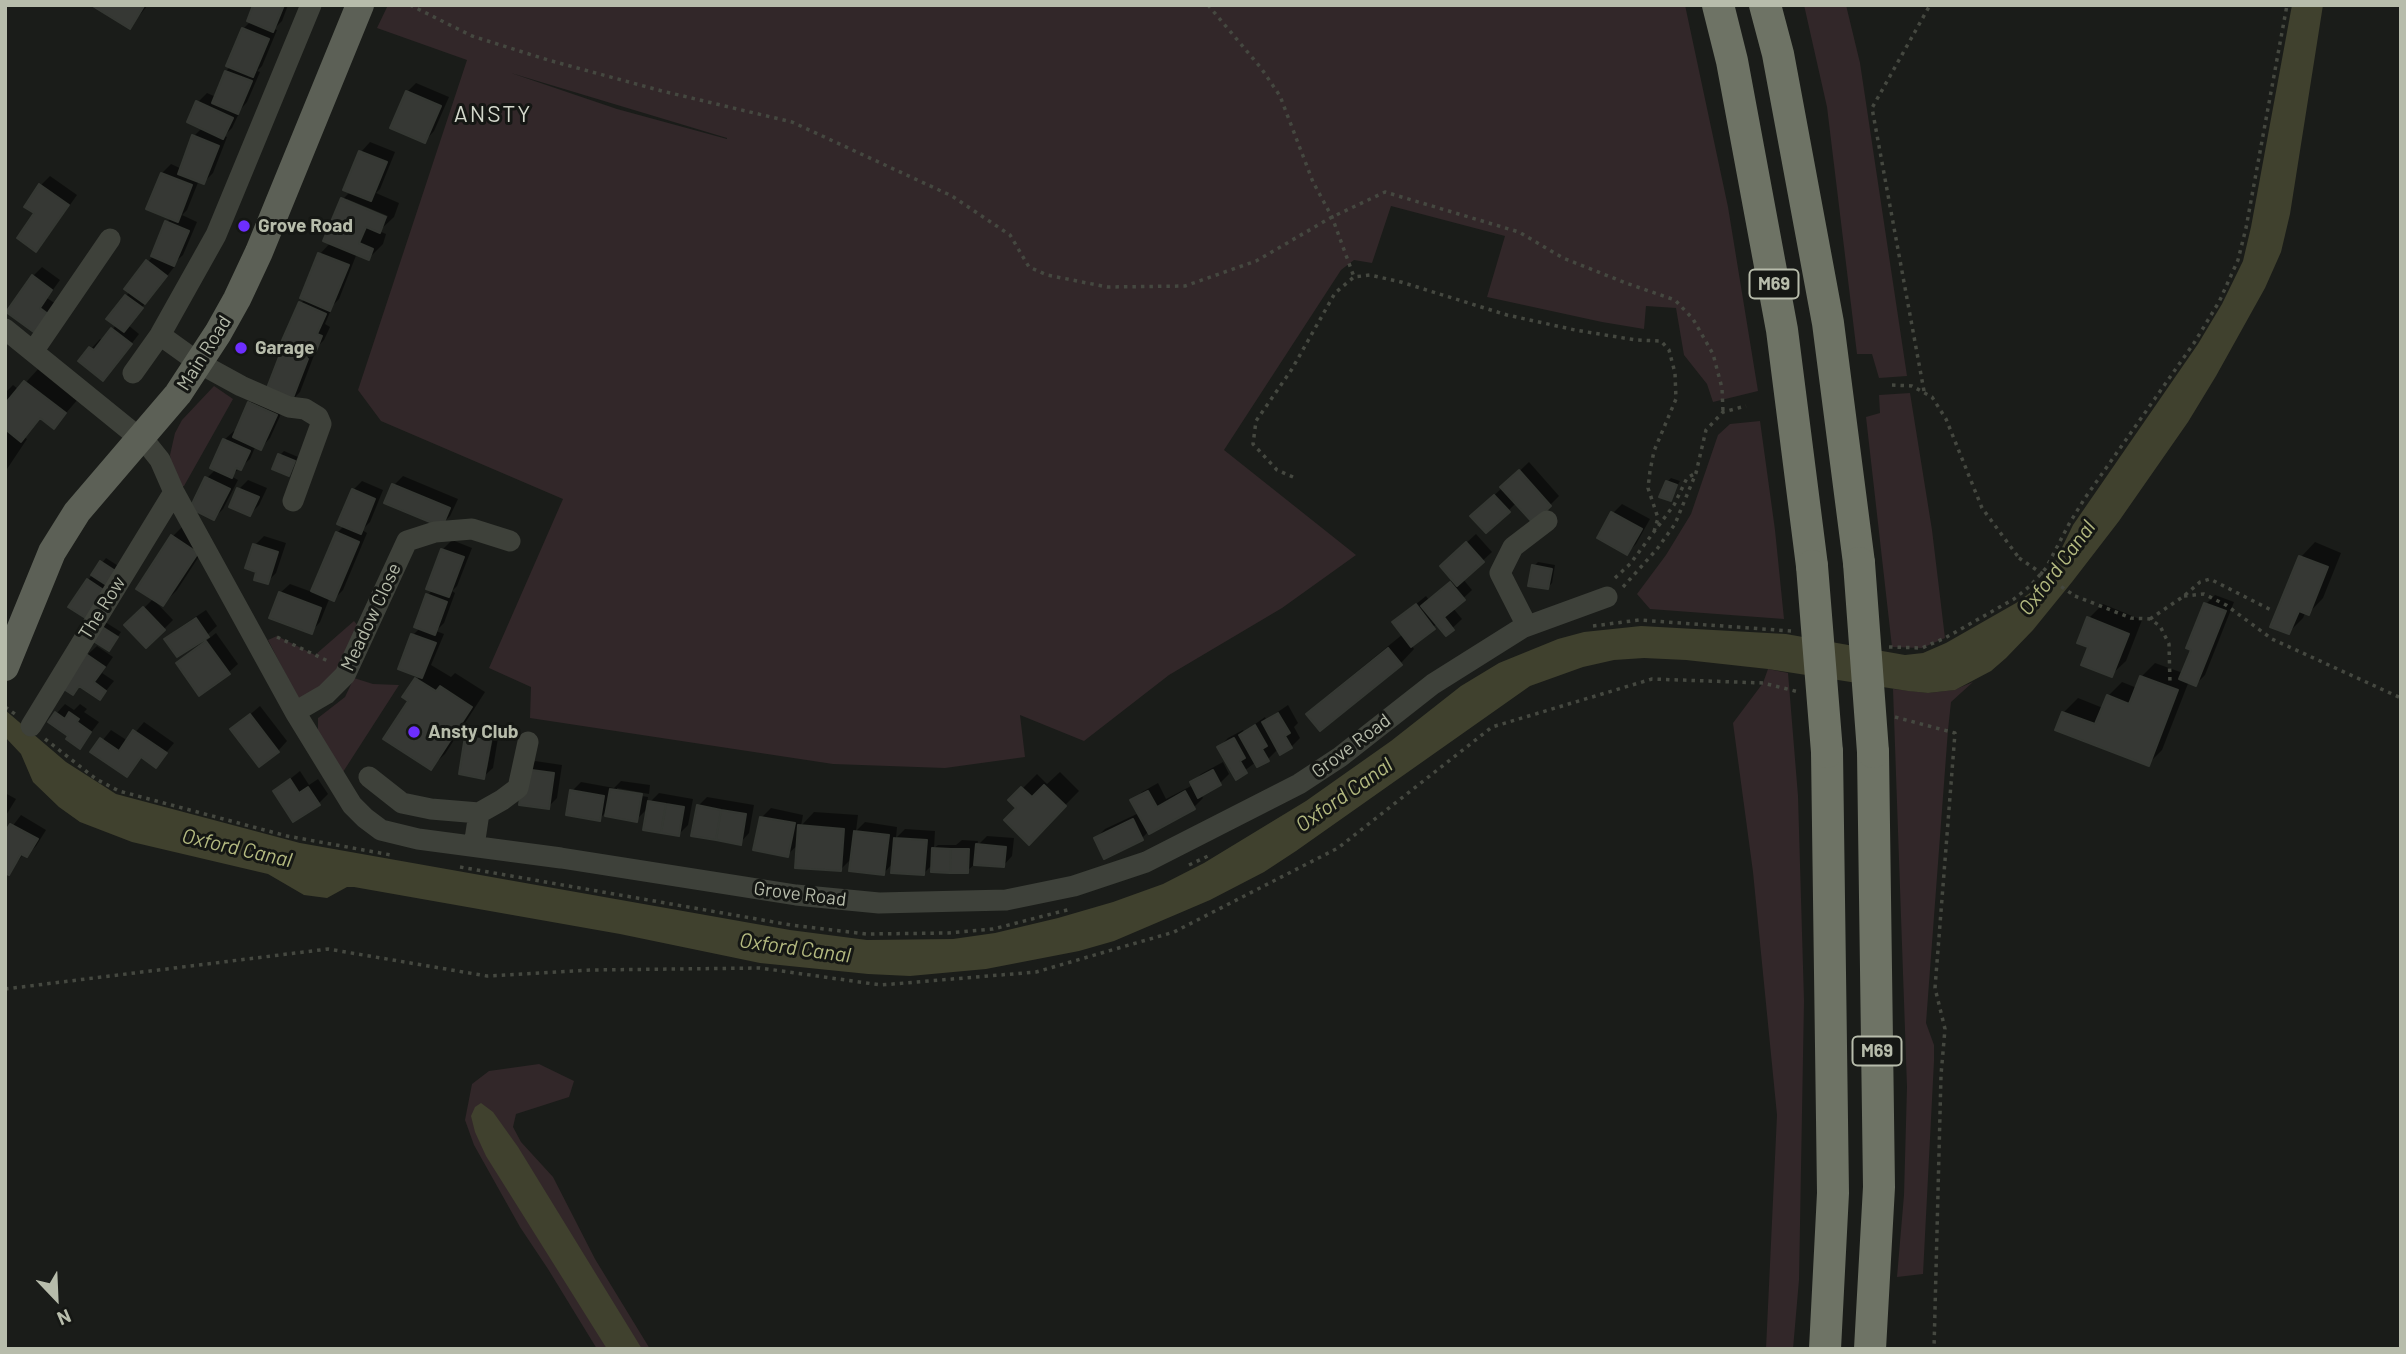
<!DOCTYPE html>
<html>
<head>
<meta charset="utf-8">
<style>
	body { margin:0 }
	#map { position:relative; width:2406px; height:1354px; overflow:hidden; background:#1a1c19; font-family:Barlow,sans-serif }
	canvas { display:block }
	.frame { position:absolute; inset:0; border:7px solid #b7bcab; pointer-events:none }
	.north { position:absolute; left:21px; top:1263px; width:70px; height:70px; -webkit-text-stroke:5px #151714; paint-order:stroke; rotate:157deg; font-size:19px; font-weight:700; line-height:28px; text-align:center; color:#b7bcab }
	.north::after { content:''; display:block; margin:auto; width:24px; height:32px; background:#b7bcab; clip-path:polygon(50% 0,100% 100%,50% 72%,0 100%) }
</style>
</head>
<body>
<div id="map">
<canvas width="2406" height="1354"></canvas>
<div class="frame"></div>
<div class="north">N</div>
</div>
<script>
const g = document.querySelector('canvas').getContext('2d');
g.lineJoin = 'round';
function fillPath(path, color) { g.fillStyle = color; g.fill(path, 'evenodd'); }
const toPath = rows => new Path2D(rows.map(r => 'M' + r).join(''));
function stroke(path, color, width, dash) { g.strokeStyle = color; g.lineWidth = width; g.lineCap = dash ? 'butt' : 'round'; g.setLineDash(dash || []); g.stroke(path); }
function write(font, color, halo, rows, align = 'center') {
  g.font = font + ' Barlow,sans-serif'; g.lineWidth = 6; g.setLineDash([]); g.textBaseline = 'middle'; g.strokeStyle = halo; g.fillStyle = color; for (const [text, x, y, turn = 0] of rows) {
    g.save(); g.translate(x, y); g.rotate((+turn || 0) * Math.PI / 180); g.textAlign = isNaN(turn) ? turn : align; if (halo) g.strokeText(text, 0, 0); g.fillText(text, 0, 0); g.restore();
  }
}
fillPath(toPath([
	[388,5,1685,5,1728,207,1758,391,1713,402,1707,384,1684,355,1676,308,1646,306,1644,329,1602,322,1487,297,1505,236,1391,206,1372,263,1354,260,1341,270,1224,450,1356,555,1282,608,1169,675,1084,741,1020,715,1025,757,945,768,833,764,530,718,531,687,489,668,563,499,381,421,358,390,467,60,377,28],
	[511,73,727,138,727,139,617,109],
	[1804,5,1846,5,1860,63,1907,376,1879,378,1872,354,1857,354,1827,107],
	[214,386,233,399,184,486,180,486,172,468,170,455,175,433,182,420],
	[1910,393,1932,530,1945,638,1922,648,1892,647,1866,417,1880,413,1879,395],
	[1760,421,1775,530,1784,619,1650,609,1637,594,1666,555,1691,514,1718,435,1730,424],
	[354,621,359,627,342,675,298,699,268,640,277,636,315,655],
	[1768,669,1788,673,1798,796,1804,1001,1799,1280,1793,1349,1766,1349,1777,1115,1753,872,1733,723,1763,683],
	[354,678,373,684,399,685,343,772,318,731,318,718,345,697],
	[1973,682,1951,702,1948,730,1926,1023,1934,1045,1934,1061,1923,1274,1897,1277,1904,1195,1907,1087,1893,689,1928,693,1954,690],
	[539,1064,574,1081,569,1097,516,1114,513,1127,521,1142,553,1177,595,1259,650,1349,597,1349,548,1269,520,1227,474,1145,465,1120,472,1084,489,1071]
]), '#322729');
fillPath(toPath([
	[2292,5,2323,5,2290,214,2281,252,2265,288,2216,376,2188,422,2119,521,2072,582,2033,630,2006,658,1991,671,1955,690,1928,693,1908,691,1768,669,1686,660,1644,658,1614,660,1583,667,1530,686,1296,851,1264,872,1210,900,1114,941,1079,951,986,969,910,976,868,974,760,963,620,934,354,887,347,887,327,898,304,895,268,874,132,842,80,822,59,807,33,782,21,754,5,737,5,710,66,762,116,794,300,843,790,930,867,940,953,939,995,933,1058,918,1113,902,1163,884,1204,863,1306,801,1391,741,1461,686,1499,663,1558,639,1584,632,1641,626,1786,634,1905,655,1923,653,1946,643,2016,603,2034,590,2051,570,2073,525,2198,344,2222,304,2243,261,2251,227],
	[481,1103,493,1112,518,1147,642,1349,607,1349,486,1156,475,1132,471,1116,475,1107]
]), '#40412e');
fillPath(toPath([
	[95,5,148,5,130,27],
	[255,5,288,5,282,21,274,29,277,30,262,66,257,71,260,72,247,102,241,109,232,128,224,136,227,137,213,173,204,182,199,180,187,210,182,215,197,222,183,255,173,264,175,266,128,325,139,334,112,369,80,361,100,339,103,341,117,324,109,318,130,291,127,288,152,257,167,222,172,217,162,173,171,164,182,169,194,136,202,128,198,102,207,93,216,97,226,71,231,66,243,29,251,21],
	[416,83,449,97,434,131,425,141,407,92],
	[370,142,395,152,380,189,376,193,399,203,394,217,379,231,386,234,383,244,369,258,357,253,339,299,333,305,325,324,330,327,324,340,315,349,316,350,300,392,291,401,284,350,287,346,301,303,305,299,302,297,320,254,331,242,343,199,351,191,346,189,361,152],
	[347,199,388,216,386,219,347,203],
	[50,176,77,195,45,240,36,249,36,213,41,185],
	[42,267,60,280,47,298,56,304,44,321,8,312,33,276],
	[39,368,79,398,54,427,42,417,24,437,27,439,5,472,5,393,13,385,19,390],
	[259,394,285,405,270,438,261,448,256,445,250,459,231,476,238,480,223,509,214,518,207,478,216,469,224,440,234,431,237,433,250,403],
	[284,451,298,457,288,474,280,455],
	[1529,462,1559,496,1550,505,1517,502,1508,511,1482,507],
	[403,476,458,499,450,516,441,525,394,485],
	[1671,478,1680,481,1670,499,1667,482],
	[248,480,267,488,259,505,250,514,239,489],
	[362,481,383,490,370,522,362,530,367,533,343,590,334,599,330,597,320,622,311,632,280,593,290,584,312,592,337,533,345,525,353,490],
	[1622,504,1650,519,1636,544,1627,553,1613,513],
	[187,522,211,538,177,590,163,604,173,536],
	[1476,534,1492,552,1463,579,1472,590,1453,608,1462,619,1446,634,1438,623,1411,645,1414,649,1400,664,1308,714,1322,700,1403,634,1394,622,1426,596,1429,600,1454,579,1451,557],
	[264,536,286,543,276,573,267,582,259,570,255,545],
	[452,540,472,548,457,586,452,591,455,593,444,623,436,631,444,634,431,665,451,677,455,673,485,692,445,754,430,768,411,701,404,697,420,676,413,635,421,627,428,595,433,589,442,550],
	[2315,542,2341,553,2323,598,2309,613,2306,611,2303,618,2289,632,2273,626,2301,557],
	[106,558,123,569,96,607,88,580],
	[1538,562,1555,565,1552,583,1547,588,1534,566],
	[2215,595,2234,602,2205,675,2196,684,2189,681,2162,750,2148,764,2063,713,2078,698,2103,708,2108,696,2122,682,2137,688,2141,677,2155,663,2183,673,2193,649,2206,604],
	[153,599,173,620,147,646,127,625],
	[2103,604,2142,620,2126,661,2111,675,2090,646,2089,618],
	[206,610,217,626,207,635,167,639,176,630],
	[105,622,121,632,112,645,93,638],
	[216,633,238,664,228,673,178,663],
	[97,646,113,657,102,673,114,681,100,698,81,685,73,693,86,656],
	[65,704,74,710,80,704,87,709,84,712,99,722,80,747,56,714],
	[1288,705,1298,723,1294,727,1300,738,1291,747,1279,748,1268,759,1256,762,1236,777,1219,747,1228,738,1243,730,1244,732,1265,717,1266,720],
	[260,706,287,741,278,751,233,729],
	[144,722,174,743,156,765,143,756,127,775,93,752,111,730,128,741],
	[476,728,499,732,493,768,483,777,467,737],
	[491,732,494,733,487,769,484,769],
	[535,761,562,765,557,798,548,807,526,770],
	[1223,762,1229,774,1220,783,1201,794,1203,798,1194,807,1149,831,1142,838,1096,838,1105,829,1139,813,1133,801,1142,792,1158,783,1166,799,1193,785,1192,783,1201,774],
	[300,771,309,785,318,779,328,794,319,803,275,791],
	[1060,772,1079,791,1029,842,1019,808,1011,800,1037,774,1047,784],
	[621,781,650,785,649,794,617,788,617,792,648,797,647,805,659,793,693,799,688,825,679,834,649,807,636,820,608,810,599,819,572,791,581,782,614,788],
	[5,793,16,799,5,817],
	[707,797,754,805,749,833,740,843,698,806],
	[771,808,803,815,801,826,814,812,858,815,856,831,865,822,897,827,896,838,905,829,935,831,934,848,938,845,956,845,962,840,978,841,977,846,987,836,1014,838,1012,856,1003,866,975,864,967,871,933,864,924,873,893,863,883,874,853,857,840,870,799,844,787,855,762,817],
	[21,815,46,830,36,846,27,855,24,853,9,873,5,836]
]), '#0007');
const building = toPath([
	[91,5,142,5,144,6,130,29,91,5],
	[253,5,284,5,273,32,247,21,253,5],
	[242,28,269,39,253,77,226,66,242,28],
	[225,71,252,81,238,114,212,103,225,71],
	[406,91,441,106,425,143,390,128,406,91],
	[196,101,233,118,223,139,187,122,196,101],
	[192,135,219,146,204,184,178,174,192,135],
	[359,151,387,162,371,201,343,190,359,151],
	[161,173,192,185,178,222,146,209,161,173],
	[39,184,69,205,36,252,17,238,34,213,24,207,39,184],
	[341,198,386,217,380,233,366,227,359,243,373,249,369,260,323,241,341,198],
	[165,221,189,231,174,266,151,256,165,221],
	[318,253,349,265,330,311,300,298,318,253],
	[146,260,167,276,145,304,124,289,146,260],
	[32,275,52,290,40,308,48,314,35,333,6,312,32,275],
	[125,295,143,308,124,332,106,319,125,295],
	[299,302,326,314,317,334,322,336,316,351,310,348,307,357,280,345,299,302],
	[111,328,132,344,103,381,78,361,89,347,94,350,111,328],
	[282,349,308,359,291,403,265,393,282,349],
	[24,381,66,413,54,429,40,418,21,442,5,429,5,404,24,381],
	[248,402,277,415,261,450,233,437,248,402],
	[223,439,250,451,241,470,236,468,232,478,210,468,223,439],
	[278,454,295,461,289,476,272,469,278,454],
	[1519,470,1551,506,1533,523,1500,487,1519,470],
	[205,477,230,489,214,520,190,508,205,477],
	[1666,481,1677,485,1671,501,1659,497,1666,481],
	[392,484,450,508,442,527,384,503,392,484],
	[237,488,259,497,250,516,229,507,237,488],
	[352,489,375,499,361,534,337,524,352,489],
	[1494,495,1510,512,1486,533,1470,516,1494,495],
	[1611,512,1642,529,1627,555,1597,538,1611,512],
	[336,532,359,542,334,601,311,591,336,532],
	[171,535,198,553,163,606,136,589,171,535],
	[1466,542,1484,562,1457,586,1440,566,1466,542],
	[253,544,278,552,268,584,254,580,256,572,245,568,253,544],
	[441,549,464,557,449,597,426,589,441,549],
	[2299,556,2328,567,2309,615,2299,611,2289,634,2270,627,2299,556],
	[100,561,120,574,111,588,91,575,100,561],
	[1532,565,1552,569,1548,589,1528,586,1532,565],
	[87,579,105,591,87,619,68,607,87,579],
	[1450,582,1465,600,1444,617,1454,630,1446,636,1421,606,1450,582],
	[279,592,321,608,312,634,269,618,279,592],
	[426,594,447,602,435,635,414,627,426,594],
	[2204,603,2226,611,2196,686,2179,679,2191,650,2186,648,2204,603],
	[1416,604,1435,629,1411,647,1392,622,1416,604],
	[143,607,165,630,146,648,124,625,143,607],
	[2087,617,2129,634,2112,677,2081,665,2088,647,2077,643,2087,617],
	[196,618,209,637,177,657,164,639,196,618],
	[99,625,118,637,109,651,90,639,99,625],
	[411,634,436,643,422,678,398,669,411,634],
	[206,641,230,674,199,696,176,663,206,641],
	[1388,648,1402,665,1320,731,1306,714,1388,648],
	[86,654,105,667,94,682,106,691,100,700,79,686,73,695,59,686,86,654],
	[2140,676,2178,690,2149,766,2055,730,2062,712,2095,724,2107,695,2129,704,2140,676],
	[415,678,436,691,440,686,472,707,431,770,383,739,408,701,402,697,415,678],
	[55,712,65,719,69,712,79,719,77,722,91,732,80,749,66,739,68,736,48,722,55,712],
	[1278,713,1290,733,1285,736,1292,748,1280,755,1262,722,1278,713],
	[250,714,279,752,259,767,230,729,250,714],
	[1255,725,1267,746,1262,749,1269,761,1257,767,1239,735,1255,725],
	[133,730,167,753,156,768,141,757,127,777,90,752,100,738,119,751,133,730],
	[465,736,491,741,484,779,459,774,465,736],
	[1234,738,1245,758,1240,761,1247,773,1236,780,1217,747,1234,738],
	[524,769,554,773,549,809,519,805,524,769],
	[1213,770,1221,785,1198,798,1190,782,1213,770],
	[290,779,299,793,308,787,320,805,293,822,273,791,290,779],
	[1044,785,1066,806,1029,845,1004,820,1016,808,1008,800,1021,787,1032,797,1044,785],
	[610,789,642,794,637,822,605,816,610,789],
	[570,790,604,796,600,821,566,815,570,790],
	[1148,791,1157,807,1185,791,1195,809,1149,834,1130,800,1148,791],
	[648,801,666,804,661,833,643,830,648,801],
	[666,804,684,807,679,836,661,833,666,804],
	[697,805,721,810,716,840,691,836,697,805],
	[721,810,746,814,741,845,716,840,721,810],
	[760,817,795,823,788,857,753,850,760,817],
	[1133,819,1143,840,1104,859,1094,838,1133,819],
	[10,824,38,839,27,857,21,854,9,875,5,873,5,832,10,824],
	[798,825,844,829,841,871,795,868,798,825],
	[854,831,889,835,884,875,849,871,854,831],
	[894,838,927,840,924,875,891,873,894,838],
	[976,844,1006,847,1004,867,974,865,976,844],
	[932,848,951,849,950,873,931,872,932,848],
	[951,849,969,849,968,873,950,873,951,849]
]);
fillPath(building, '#363834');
stroke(building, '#353833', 2);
stroke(toPath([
	[410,5,472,36,548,60,662,91,792,122,952,196,1010,235,1029,267,1047,275,1107,287,1185,286,1256,261,1332,217,1385,192,1519,232,1563,258,1626,283,1675,300,1693,319,1713,354,1722,388,1723,412],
	[1208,5,1261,68,1280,96,1313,182,1332,217,1354,277],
	[1892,385,1912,386,1932,397,1946,419,1982,508,2019,558],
	[1924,391,1872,108,1930,5],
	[1293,477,1277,470,1253,444,1256,421,1292,369,1335,293,1354,277,1370,275,1401,282,1507,315,1575,330,1636,340,1661,341,1669,350,1675,373,1676,399,1654,451,1650,471,1648,488,1658,518,1653,535],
	[1615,578,1630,564,1674,505,1687,478,1696,473],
	[1623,587,1657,549,1675,524,1696,473,1706,430,1723,412,1746,406],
	[2075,596,2131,618,2150,619,2160,626,2169,644,2170,683],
	[2184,596,2204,594,2226,605,2272,639,2401,698],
	[2150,619,2184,596,2200,582,2210,579,2271,610],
	[1593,626,1639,620,1791,631],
	[277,637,330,662],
	[1889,647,1922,648,1945,638,2014,599,2030,586,2046,568,2069,524,2085,498,2194,343,2219,302,2238,260,2246,228,2287,5],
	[5,707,15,714],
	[1895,717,1955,733,1935,988,1945,1029,1941,1075,1934,1349],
	[45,739,96,779,119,791,287,836,391,855],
	[1189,865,1208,856],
	[460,867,791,925,866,934,948,933,993,929,1071,909],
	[5,989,328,949,487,976,591,970,760,968,881,985,1036,972,1174,932,1338,848,1492,727,1652,679,1763,683,1799,692]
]), '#454840', 3.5, [3.5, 5]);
stroke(toPath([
	[5,329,148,445,160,460,174,492,295,712,352,805,365,818,381,830,418,839,561,858,796,895,879,903,1006,900,1074,886,1146,862,1299,784,1340,757,1433,684,1522,628,1607,597],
	[160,335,199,363,241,386,289,407,305,409,318,417,321,424,293,501],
	[34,350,110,239],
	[133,373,160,335,216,235,311,5],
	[1527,626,1500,573,1513,547,1547,521],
	[295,712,326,694,345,675,407,541,435,532,472,529,510,541],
	[31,726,174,492],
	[369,777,402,803,431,809,479,813,474,846],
	[479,813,502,800,518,788,528,742]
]), '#3e413a', 21);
stroke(toPath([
	[5,667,52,552,77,512,178,394,218,333,237,299,259,252,360,5]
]), '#5c6056', 28);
stroke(toPath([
	[1718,5,1732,61,1782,330,1812,566],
	[1765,5,1778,54,1828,323,1859,563],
	[1825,1349,1833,1193,1827,752],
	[1870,1349,1879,1187,1873,752]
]), '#6e7365', 32);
stroke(toPath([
	[2019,558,2075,596]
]), '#454840', 3.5, [3.5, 5]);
stroke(toPath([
	[1859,563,1873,752],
	[1812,566,1827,752]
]), '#6e7365', 32);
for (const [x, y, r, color] of [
	[244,226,7,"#6d2eff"],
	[241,348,7,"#6d2eff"],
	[414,732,7,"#6d2eff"]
]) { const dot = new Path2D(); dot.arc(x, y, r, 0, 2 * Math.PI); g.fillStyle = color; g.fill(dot); stroke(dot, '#151714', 2.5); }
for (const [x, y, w] of [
	[1774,284,49],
	[1877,1051,49]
]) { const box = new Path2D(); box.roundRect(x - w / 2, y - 14.5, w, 29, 5); g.fillStyle = '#151714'; g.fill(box); stroke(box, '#b7bcab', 2); }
write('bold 18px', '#b7bcab', null, [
	["M69",1774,284],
	["M69",1877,1051]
]);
write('bold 19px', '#b7bcab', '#151714', [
	["Grove Road",258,226],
	["Garage",255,348],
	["Ansty Club",428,732]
], 'left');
write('19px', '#b7bcab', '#151714', [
	["Main Road",204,353,-58],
	["The Row",102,608,-58],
	["Meadow Close",371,617,-65],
	["Grove Road",1351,746,-37],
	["Grove Road",800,894,7]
]);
write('italic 21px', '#b4ba80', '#151714', [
	["Oxford Canal",2057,568,-53],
	["Oxford Canal",1344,795,-35],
	["Oxford Canal",237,848,13],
	["Oxford Canal",795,948,8]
]);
g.letterSpacing = '2px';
write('23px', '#d4d8cc', '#151714', [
	["ANSTY",493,114]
]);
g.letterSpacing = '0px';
</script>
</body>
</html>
